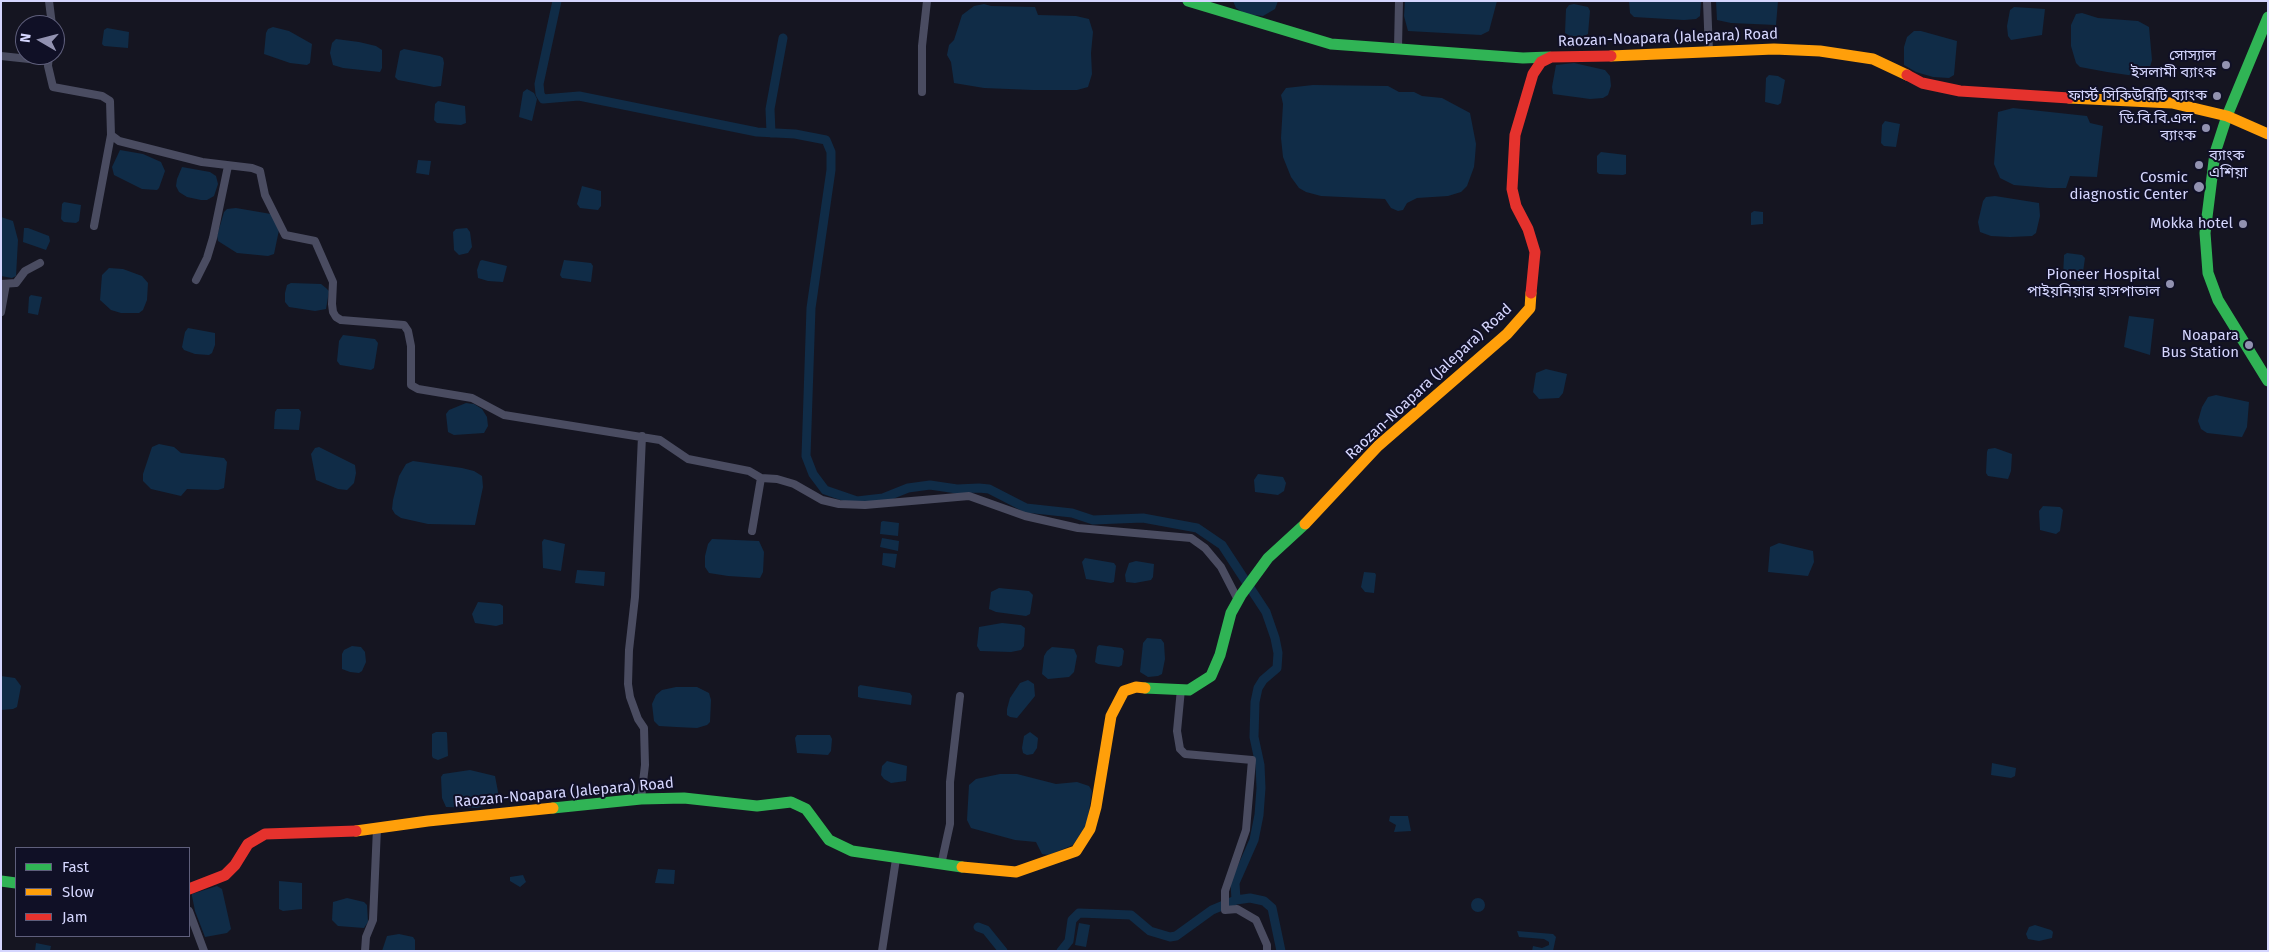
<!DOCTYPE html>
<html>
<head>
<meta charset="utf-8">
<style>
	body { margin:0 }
	#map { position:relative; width:2269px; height:952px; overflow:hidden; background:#151521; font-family:"Fira Sans",sans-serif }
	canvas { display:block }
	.frame { position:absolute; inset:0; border:2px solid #d5d6fe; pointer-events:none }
	.legend { position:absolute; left:15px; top:847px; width:175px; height:90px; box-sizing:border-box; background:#101026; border:1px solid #5f5f7c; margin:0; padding:6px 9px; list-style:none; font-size:15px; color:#d5d6fe }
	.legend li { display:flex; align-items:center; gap:10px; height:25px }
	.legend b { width:25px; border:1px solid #5f5f7c }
	.north { position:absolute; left:15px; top:15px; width:50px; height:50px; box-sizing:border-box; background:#101026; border:1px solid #5f5f7c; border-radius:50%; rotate:278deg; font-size:14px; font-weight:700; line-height:20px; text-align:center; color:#d5d6fe }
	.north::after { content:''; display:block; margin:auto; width:18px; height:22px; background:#9292b1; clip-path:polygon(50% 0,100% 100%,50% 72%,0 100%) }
</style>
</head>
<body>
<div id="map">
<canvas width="2269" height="952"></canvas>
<div class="frame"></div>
<ul class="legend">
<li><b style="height:6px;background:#30b455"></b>Fast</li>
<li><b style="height:6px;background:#ff9f0a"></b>Slow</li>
<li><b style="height:6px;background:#e5322d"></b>Jam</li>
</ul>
<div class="north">N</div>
</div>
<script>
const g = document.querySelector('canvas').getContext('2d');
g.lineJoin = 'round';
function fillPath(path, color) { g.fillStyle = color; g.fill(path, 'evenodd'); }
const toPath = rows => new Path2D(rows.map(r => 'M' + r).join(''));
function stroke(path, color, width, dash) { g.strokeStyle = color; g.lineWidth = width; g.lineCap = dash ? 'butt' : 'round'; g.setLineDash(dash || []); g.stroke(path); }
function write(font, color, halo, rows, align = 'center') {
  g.font = font + ' "Fira Sans","Noto Sans Bengali",sans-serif'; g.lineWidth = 4; g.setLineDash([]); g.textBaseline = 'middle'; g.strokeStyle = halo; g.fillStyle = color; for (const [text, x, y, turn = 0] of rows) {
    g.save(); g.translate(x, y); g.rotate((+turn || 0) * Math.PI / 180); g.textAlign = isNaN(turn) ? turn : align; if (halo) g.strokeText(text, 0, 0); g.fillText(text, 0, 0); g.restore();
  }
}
fillPath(toPath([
	[1233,1,1278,1,1275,9,1263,16,1245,14,1236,8],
	[1405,1,1497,1,1489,31,1481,35,1408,31,1404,16],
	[1629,1,1701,1,1700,16,1696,19,1684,20,1634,17,1630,13],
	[1716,1,1778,1,1776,25,1731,23,1717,20],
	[984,4,991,6,1035,7,1038,15,1076,16,1089,19,1093,32,1091,53,1092,74,1088,87,1077,90,1033,90,984,88,954,83,951,62,947,55,949,45,954,40,962,15,974,6],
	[1574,4,1588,7,1590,11,1588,34,1584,36,1570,36,1565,33,1566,9,1569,5],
	[2014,7,2045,9,2042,35,2011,40,2008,36,2007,26,2010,10],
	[2082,13,2098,18,2138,21,2149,27,2152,60,2148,74,2135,76,2107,72,2080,67,2076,63,2071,46,2071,25,2076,14],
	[273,27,289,31,312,44,310,63,307,65,290,63,264,54,266,33,268,29],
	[107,28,129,32,128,48,104,46,102,44,104,30],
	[1914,31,1921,31,1957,41,1954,75,1949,78,1933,77,1916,72,1904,65,1904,47,1907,37],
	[336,39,359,42,376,46,382,50,382,68,380,72,343,68,333,65,330,53,332,43],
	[404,49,440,56,443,58,444,63,441,86,434,87,414,83,398,80,395,77,400,51],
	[1574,63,1605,70,1610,76,1611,86,1608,95,1603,98,1590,99,1553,94,1552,87,1556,65],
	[1769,75,1778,76,1785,80,1781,103,1778,105,1765,102,1766,78],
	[1313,85,1388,86,1399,92,1414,92,1422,96,1442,98,1470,113,1476,144,1475,157,1474,167,1467,186,1461,192,1448,196,1417,198,1407,203,1403,210,1398,211,1391,208,1385,199,1321,196,1306,192,1299,188,1291,177,1283,157,1281,138,1283,104,1281,95,1286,88],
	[527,89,534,93,537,99,532,121,519,117,523,92],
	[438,101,465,106,466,123,461,125,437,123,434,120,435,104],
	[2013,108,2087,116,2090,123,2103,126,2097,177,2070,176,2066,188,2049,188,2014,185,2000,178,1994,164,1998,112],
	[1885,121,1900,124,1896,147,1884,146,1881,143,1882,125],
	[120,150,143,154,161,162,165,171,159,188,157,190,142,189,114,175,112,167],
	[1601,152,1626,155,1626,174,1623,175,1599,174,1597,172,1597,156],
	[418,160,431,161,429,175,416,173],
	[182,167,210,172,216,176,218,184,214,196,207,200,201,200,187,197,179,192,176,186,177,179],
	[582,186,601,191,601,206,598,210,580,208,577,204],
	[1995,196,2039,203,2040,216,2036,233,2032,236,2010,237,1991,236,1980,232,1978,222,1983,201,1986,197],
	[64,202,81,205,79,221,76,223,64,222,61,219,62,204],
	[236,208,271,214,279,230,274,254,268,256,237,253,218,241,217,236,224,212,227,209],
	[1754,211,1763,212,1763,224,1751,225,1751,213],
	[1,217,13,221,18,240,16,276,12,278,1,276],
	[24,228,28,228,49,236,50,241,46,250,23,242],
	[467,228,470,232,472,247,468,253,459,255,454,250,453,232,456,229],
	[2067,253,2082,255,2085,258,2082,279,2080,281,2063,278,2064,255],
	[482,260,507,266,503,282,488,281,478,278,477,270,480,261],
	[564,260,591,263,593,266,591,282,562,278,560,275],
	[109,268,123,269,142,276,148,283,147,300,143,310,139,313,121,313,111,310,100,300,102,275],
	[291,283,321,284,326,288,329,291,326,309,315,311,289,307,285,302,285,293,287,285],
	[31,295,42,297,38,315,28,313,29,297],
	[2129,316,2154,319,2150,355,2124,347],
	[188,328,215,333,215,345,212,353,209,355,195,354,184,350,182,347,185,332],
	[343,335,375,339,378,343,374,368,371,370,340,365,337,361,339,341],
	[1546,369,1567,374,1563,393,1559,398,1539,399,1533,392,1536,373],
	[2216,395,2249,402,2247,427,2242,437,2207,433,2201,429,2198,421,2202,407,2208,397],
	[466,403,474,404,482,409,487,417,488,426,484,433,454,435,448,432,446,414,449,410],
	[277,409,299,409,301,412,299,430,274,429,275,412],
	[159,444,174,447,181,453,224,458,227,462,224,488,218,490,187,489,181,496,151,489,143,481,143,474,152,447],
	[319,447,355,465,356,473,354,483,347,490,338,489,316,480,311,454,315,448],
	[1995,448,2012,454,2011,471,2008,479,1988,476,1986,473,1987,452,1988,449],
	[413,461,462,468,474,471,482,476,483,487,475,525,428,524,401,518,395,514,392,509,393,500,399,476,406,464],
	[1258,474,1283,477,1286,483,1284,491,1278,495,1255,492,1254,480],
	[2043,506,2060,507,2063,510,2060,531,2056,534,2040,530,2039,511],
	[883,521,899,523,898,536,880,534,881,522],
	[882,538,899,541,898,551,880,547],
	[544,539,565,544,561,571,543,568,542,542],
	[712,539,759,541,764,552,763,572,760,578,728,576,709,573,705,567,705,556,708,544],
	[1779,543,1813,551,1814,562,1808,576,1768,572,1770,547],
	[883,553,897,554,895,568,882,565],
	[1085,558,1114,563,1116,566,1114,582,1111,583,1086,579,1082,562],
	[1136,561,1154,564,1153,577,1151,580,1135,583,1126,582,1125,575,1129,563],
	[577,570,605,572,604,586,575,583],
	[1364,572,1375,573,1376,575,1374,593,1365,592,1361,587],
	[999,588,1029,591,1033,595,1030,614,1026,616,996,612,989,609,991,592],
	[478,602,500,604,503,606,503,624,496,626,475,623,472,614],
	[1002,623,1021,625,1025,628,1024,646,1021,650,1011,652,980,651,977,646,979,627],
	[1147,638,1161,639,1164,643,1165,659,1162,674,1158,676,1148,677,1140,672,1143,643],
	[1099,645,1122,648,1124,651,1122,665,1119,667,1098,664,1095,662,1097,647],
	[352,646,361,647,365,652,366,662,362,671,359,673,350,672,342,669,342,654,344,650],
	[1052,647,1074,649,1077,656,1074,672,1069,677,1048,679,1042,674,1044,656,1047,651],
	[1,676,15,678,21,686,17,707,13,709,1,710],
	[1028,680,1034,684,1035,696,1017,718,1010,717,1007,715,1007,709,1010,698,1020,683],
	[860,685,910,693,912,696,911,705,861,698,858,697,858,687],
	[676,687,697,687,709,693,711,700,710,722,707,725,697,728,676,727,659,726,654,721,652,704,656,695,662,690],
	[446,732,447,733,448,756,438,760,433,758,432,756,432,734,436,732],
	[1030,732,1038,738,1037,748,1033,754,1027,755,1023,753,1022,748,1024,736],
	[797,735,830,735,832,739,831,751,828,755,797,753,795,738],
	[887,761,907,766,906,781,891,783,884,779,881,775,882,766],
	[1992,763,2016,768,2015,776,2011,778,1991,775],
	[470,770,495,776,499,797,497,803,477,808,446,807,442,798,441,777,443,774],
	[1000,774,1017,774,1056,784,1077,782,1089,786,1092,791,1087,824,1073,845,1049,855,1042,854,1036,842,1015,840,971,828,967,820,969,785,976,779],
	[1390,816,1408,816,1411,831,1394,832,1396,825,1389,821],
	[658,869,675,870,674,884,655,883],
	[523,875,526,882,520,887,510,881,510,877],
	[279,881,302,883,302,909,283,911,279,909],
	[217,886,222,889,231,929,227,933,205,937,195,911,192,896,192,894],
	'1471 905a7 7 0 1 1 14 0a7 7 0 1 1-14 0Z',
	[347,898,364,902,367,905,368,922,364,928,338,926,332,920,333,902],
	[1079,923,1090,925,1086,947,1075,945],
	[2035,925,2051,930,2053,932,2052,938,2039,941,2028,939,2026,934,2029,927],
	[1517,931,1553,934,1556,937,1553,951,1532,951,1533,946,1542,948,1549,945,1549,942,1544,939,1519,937],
	[399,934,413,937,415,940,415,951,382,951,387,936],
	[36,943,51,946,50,951,35,951]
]), '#102c47');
stroke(toPath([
	[557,1,539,84,540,94,543,99,579,96,757,132,795,134,826,140,831,152,831,170,811,308,806,456,813,474,825,490,857,501,883,498,908,488,930,485,957,489,979,488,989,489,1026,508,1072,513,1093,520,1143,518,1197,528,1222,545,1266,612,1275,638,1278,653,1277,668,1263,680,1258,688,1255,702,1254,737,1260,765,1261,788,1259,815,1254,840,1235,883,1236,900],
	[771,133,770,109,783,38],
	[978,927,986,930,1003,951],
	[1061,951,1069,941,1072,920,1079,913,1131,915,1150,931,1170,937,1176,936,1212,910,1236,900,1250,898,1264,901,1272,908,1281,951]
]), '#102c47', 9);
stroke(toPath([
	[49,1,52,25],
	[1707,1,1709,52],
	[1398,48,1399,1],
	[49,55,48,66,53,87,102,96,110,101,111,135,119,141,202,162,252,168,260,171,265,195,285,235,315,241,333,282,332,304,333,312,336,317,341,320,404,325,408,331,411,346,411,385,418,389,472,398,504,415,660,440,688,459,749,471,761,478],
	[1,56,48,61],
	[922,92,922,46,927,1],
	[94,226,111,135],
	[196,280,207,258,213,238,228,166],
	[1,284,16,283,25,271,40,263],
	[1,312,6,284],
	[752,531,761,478,777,479,794,484,822,500,839,504,865,505,969,496,1025,516,1078,528,1191,538,1205,548,1221,567,1238,600],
	[1181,689,1177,731,1180,749,1185,754,1252,760,1246,830,1225,891,1225,910,1237,909,1256,920,1267,945,1267,951],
	[641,799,645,765,644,728,638,719,630,697,628,684,629,650,635,597,642,436],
	[941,865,950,824,950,782,960,696],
	[189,911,204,951],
	[365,951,366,937,373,920,377,828],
	[882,951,896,859]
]), '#4a4c61', 8);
stroke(toPath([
	[1188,1,1331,44,1523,58,1549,57],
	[2268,17,2227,116,2215,153,2205,233,2208,273,2218,300,2268,381],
	[1145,688,1189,690,1211,676,1220,655,1231,613,1241,595,1268,558,1305,524],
	[553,808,641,799,684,798,757,806,791,802,806,809,829,840,852,851,962,867],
	[1,881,16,883]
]), '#30b455', 11);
stroke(toPath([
	[1611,56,1774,49,1820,51,1873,59,1907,75],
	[2069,98,2172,103,2227,116,2268,134],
	[1305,524,1378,446,1507,334,1530,308,1531,293],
	[356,831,428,821,553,808],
	[962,867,1016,872,1076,851,1090,829,1096,807,1111,716,1124,691,1136,687,1145,688]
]), '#ff9f0a', 11);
stroke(toPath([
	[1907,75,1922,83,1960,91,2069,98],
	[1531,293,1535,252,1528,229,1516,206,1512,189,1515,135,1533,74,1541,62,1551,57,1611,56],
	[189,889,225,875,235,865,248,844,265,834,356,831]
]), '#e5322d', 11);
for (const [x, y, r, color] of [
	[2226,65,5,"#9292b1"],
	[2217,96,5,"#9292b1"],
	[2206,128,5,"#9292b1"],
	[2199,165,5,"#9292b1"],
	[2199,187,6,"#9292b1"],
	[2243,224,5,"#9292b1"],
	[2170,284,5,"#9292b1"],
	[2249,345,5,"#9292b1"]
]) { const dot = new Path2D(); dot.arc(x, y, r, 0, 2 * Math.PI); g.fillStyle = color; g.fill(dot); stroke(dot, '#101026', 2); }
write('15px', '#d5d6fe', '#101026', [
	["Raozan-Noapara (Jalepara) Road",1668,38,-2],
	["Raozan-Noapara (Jalepara) Road",1429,382,-43],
	["Raozan-Noapara (Jalepara) Road",564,793,-5]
]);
write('15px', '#d5d6fe', '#101026', [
	["সোস্যাল",2216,56],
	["ইসলামী ব্যাংক",2216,73],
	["ফার্স্ট সিকিউরিটি ব্যাংক",2207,96],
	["ডি.বি.বি.এল.",2196,119],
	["ব্যাংক",2196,136],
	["ব্যাংক",2209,156,"left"],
	["এশিয়া",2209,173,"left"],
	["Cosmic",2188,178],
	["diagnostic Center",2188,195],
	["Mokka hotel",2233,224],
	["Pioneer Hospital",2160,275],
	["পাইয়নিয়ার হাসপাতাল",2160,292],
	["Noapara",2239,336],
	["Bus Station",2239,353]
], 'right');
</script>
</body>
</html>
